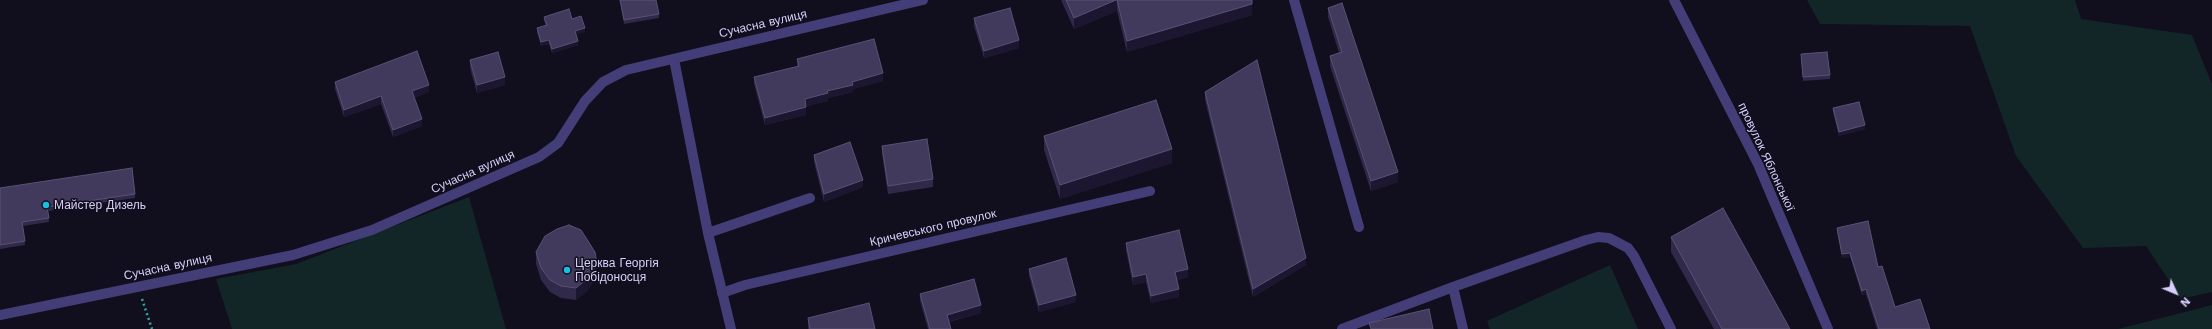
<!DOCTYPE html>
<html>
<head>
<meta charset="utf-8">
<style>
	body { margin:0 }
	#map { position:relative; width:2212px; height:329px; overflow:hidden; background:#110e1d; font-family:"Work Sans",sans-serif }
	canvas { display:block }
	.north { position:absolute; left:2156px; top:273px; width:40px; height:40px; -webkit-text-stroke:3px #110e1d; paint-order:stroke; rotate:134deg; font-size:11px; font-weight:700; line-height:16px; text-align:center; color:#d6cffa }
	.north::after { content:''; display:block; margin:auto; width:14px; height:18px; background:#d6cffa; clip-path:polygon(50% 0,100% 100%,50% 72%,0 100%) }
</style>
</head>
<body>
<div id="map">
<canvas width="2212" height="329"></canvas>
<div class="north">N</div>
</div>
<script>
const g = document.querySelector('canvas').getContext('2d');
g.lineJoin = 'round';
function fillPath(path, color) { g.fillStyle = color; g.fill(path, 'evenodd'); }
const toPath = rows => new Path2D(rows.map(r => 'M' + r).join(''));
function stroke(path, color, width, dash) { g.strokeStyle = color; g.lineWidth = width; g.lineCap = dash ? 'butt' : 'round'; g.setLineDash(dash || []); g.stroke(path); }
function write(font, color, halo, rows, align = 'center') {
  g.font = font + ' "Work Sans",sans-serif'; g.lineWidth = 3; g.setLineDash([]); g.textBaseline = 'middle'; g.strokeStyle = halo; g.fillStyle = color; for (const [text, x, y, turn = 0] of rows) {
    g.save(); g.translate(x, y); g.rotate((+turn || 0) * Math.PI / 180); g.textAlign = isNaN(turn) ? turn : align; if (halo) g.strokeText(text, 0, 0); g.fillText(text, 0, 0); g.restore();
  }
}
fillPath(toPath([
	[1807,0,2075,0,2081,19,2192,35,2212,84,2212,292,2181,299,2146,246,2083,248,2016,156,1970,26,1820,24],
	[469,197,506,329,232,329,216,279,296,264],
	[1610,265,1638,329,1490,329,1487,321],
	[2212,305,2212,329,2118,329]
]), '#122627');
stroke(toPath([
	[142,299,152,329]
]), '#39a4a3', 2.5, [2, 3]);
stroke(toPath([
	[1294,0,1359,227],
	[1674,0,1758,164,1828,329],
	[674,59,708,233,731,329],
	[708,233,810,198],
	[1453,287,1463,329],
	[722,293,745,285,1150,191],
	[0,315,293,255,372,230,539,157,558,143,585,101,603,82,626,70,923,0],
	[1342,329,1453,287,1586,240,1598,237,1609,238,1628,248,1634,256,1671,329]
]), '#433e78', 10);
fillPath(toPath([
	[620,0,659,14,659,18,624,24],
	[1061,0,1252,0,1252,15,1127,52,1117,11,1074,29],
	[1328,8,1398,182,1371,191,1330,66,1330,56,1339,53,1328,17],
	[544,17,572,19,585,32,576,34,578,45,552,53,549,44,541,46,537,32,537,28,546,26,544,21],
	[974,18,1019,48,984,58,974,26],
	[1801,54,1830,75,1830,79,1803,81],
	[797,59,883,81,853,89,853,92,828,98,828,101,806,106,806,115,765,125,754,84,754,77,797,67],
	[470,60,505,85,477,93,470,68],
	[335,82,429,92,414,98,422,126,393,137,381,104,344,117,335,89],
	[1205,92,1306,265,1253,297,1205,100],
	[1833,108,1865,129,1839,136,1833,112],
	[1044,136,1172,163,1060,199,1044,150],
	[882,146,933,179,933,187,888,194,882,154],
	[814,155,863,187,824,202,814,162],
	[0,188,135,194,135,198,48,211,49,222,23,226,25,245,0,249],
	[1837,228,1878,267,1895,307,1930,329,1877,329,1866,294,1862,295,1850,257,1842,258,1837,232],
	[1671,237,1790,329,1714,329,1671,252],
	[1126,243,1188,277,1177,280,1179,297,1151,303,1146,282,1133,285,1126,250],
	[536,252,597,276,587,291,576,300,561,298,550,292,541,280,536,264],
	[1029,269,1076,302,1039,312,1029,276],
	[920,294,981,313,949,322,951,329,928,329,920,301],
	[808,318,875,329,808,329]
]), '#302949');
fillPath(toPath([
	[1116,0,1117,0,1117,11,1074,29,1074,18],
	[1252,4,1252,15,1127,52,1127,41],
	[585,28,585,32,575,35,575,31],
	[549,40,549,44,541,46,541,42],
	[1019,40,1019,48,984,58,984,51],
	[578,41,578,45,552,53,552,49],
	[883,73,883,81,853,89,853,92,828,98,828,101,805,107,805,99,852,82],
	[505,77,505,85,477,93,477,85],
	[429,85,429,92,412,99,412,91],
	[381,96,381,104,344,117,344,110],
	[806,107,806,115,765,125,765,118],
	[422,119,422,126,393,137,393,130],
	[1865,125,1865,129,1839,136,1839,132],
	[1172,149,1172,163,1060,199,1060,185],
	[1398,172,1398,182,1371,191,1371,181],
	[863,180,863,187,824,202,824,194],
	[1850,253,1850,257,1842,258,1842,254],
	[1306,258,1306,265,1253,297,1253,289],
	[597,264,597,276,587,291,576,300,576,288],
	[1188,269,1188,277,1175,280,1175,272],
	[1146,274,1146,282,1133,285,1133,277],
	[1179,289,1179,297,1151,303,1151,296],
	[1866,289,1866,294,1862,295,1862,291],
	[1076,295,1076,302,1039,312,1039,305],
	[981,305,981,313,947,322,947,315]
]), '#1c1630');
const building = toPath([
	[620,0,656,0,659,14,624,20,620,0],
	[1066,0,1116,0,1074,18,1066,0],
	[1117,0,1252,0,1252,4,1127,41,1117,0],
	[1342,3,1398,172,1371,181,1330,56,1342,52,1328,8,1342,3],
	[1010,8,1019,40,984,51,974,18,1010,8],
	[569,9,572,19,581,16,585,28,575,31,578,41,552,49,549,40,541,42,537,28,547,25,544,17,569,9],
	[874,39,883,73,852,82,853,85,827,91,828,93,805,99,806,107,765,118,754,77,799,66,797,59,874,39],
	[417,51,429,85,412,91,422,119,393,130,381,96,344,110,335,82,417,51],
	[498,52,505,77,477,85,470,60,498,52],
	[1827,52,1830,75,1803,77,1801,54,1827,52],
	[1257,60,1306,258,1253,289,1205,92,1257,60],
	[1156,100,1172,149,1060,185,1044,136,1156,100],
	[1859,102,1865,125,1839,132,1833,108,1859,102],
	[927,139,933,179,888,186,882,146,927,139],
	[850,142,863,180,824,194,814,155,850,142],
	[132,168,135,194,47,207,49,218,22,222,25,241,0,245,0,188,132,168],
	[1723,208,1790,329,1722,329,1671,237,1723,208],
	[1868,221,1878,267,1882,266,1895,307,1920,299,1930,329,1879,329,1866,289,1862,291,1850,253,1842,254,1837,228,1868,221],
	[569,225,581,230,595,252,597,264,587,279,576,288,561,286,550,280,541,268,536,252,545,236,557,229,569,225],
	[1179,230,1188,269,1175,272,1179,289,1151,296,1146,274,1133,277,1126,243,1179,230],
	[1066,258,1076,295,1039,305,1029,269,1066,258],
	[974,279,981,305,947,315,951,329,930,329,920,294,974,279],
	[869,303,875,329,810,329,808,318,869,303],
	[1429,309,1433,329,1371,329,1369,323,1429,309]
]);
fillPath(building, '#423a5c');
stroke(building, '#595275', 1);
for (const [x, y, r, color] of [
	[46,205,4,"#17c0de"],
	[567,270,4,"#17c0de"]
]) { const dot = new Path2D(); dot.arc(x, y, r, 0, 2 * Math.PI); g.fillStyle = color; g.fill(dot); stroke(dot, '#110e1d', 1.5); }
write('12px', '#d6cffa', '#110e1d', [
	["Сучасна вулиця",763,24,-13],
	["провулок Яблонської",1766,157,65],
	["Сучасна вулиця",473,172,-24],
	["Кричевського провулок",933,228,-13],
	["Сучасна вулиця",168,267,-12]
]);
write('12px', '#d6cffa', '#110e1d', [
	["Майстер Дизель",54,205],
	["Церква Георгія",575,263],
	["Побідоносця",575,277]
], 'left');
</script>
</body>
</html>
